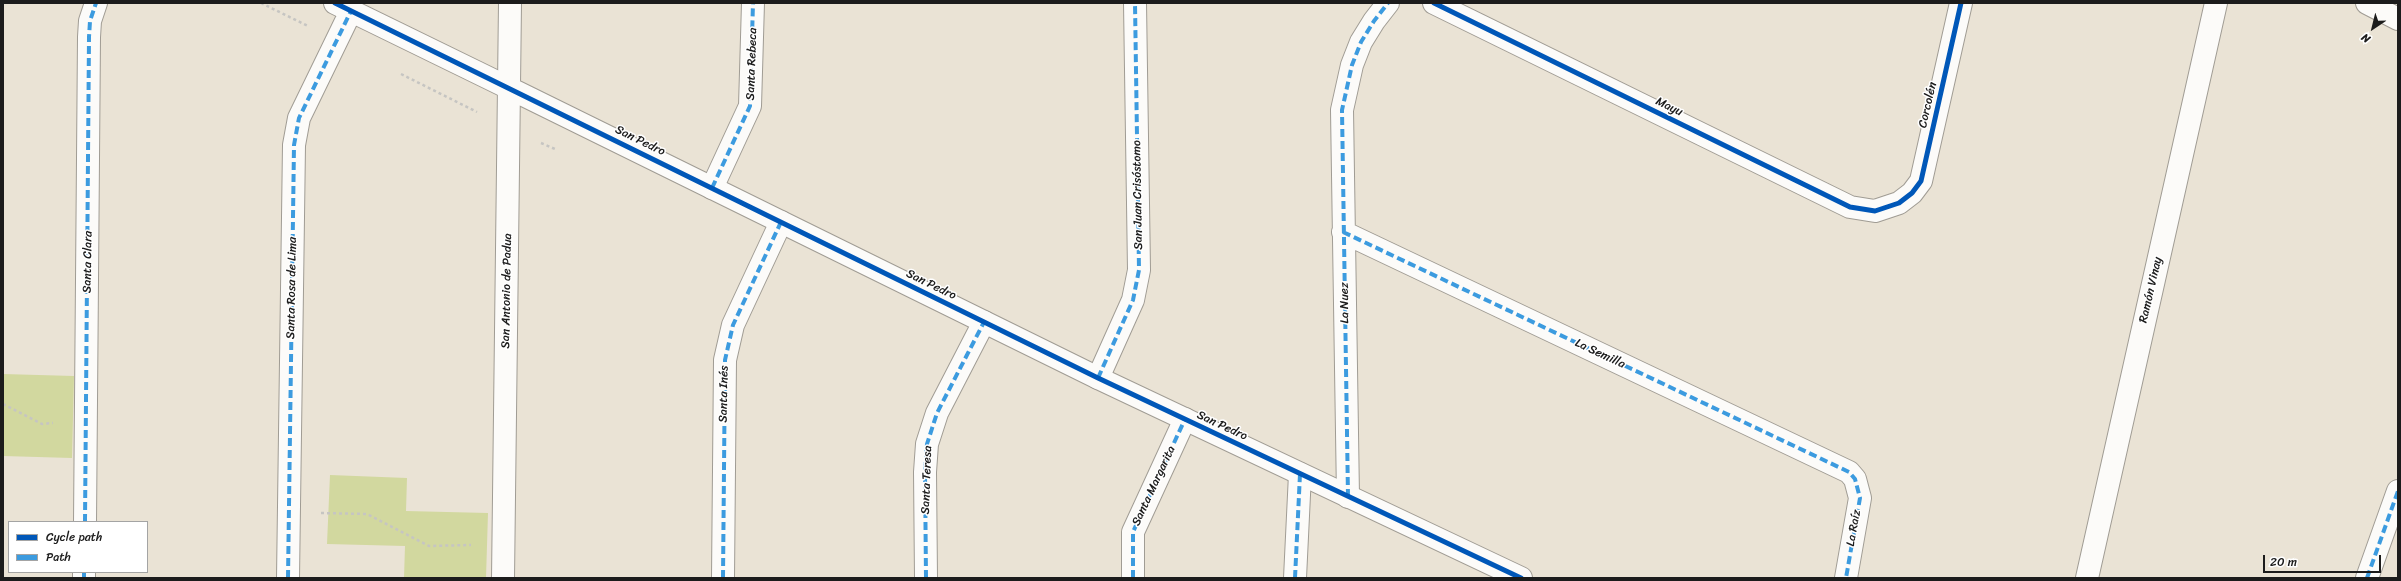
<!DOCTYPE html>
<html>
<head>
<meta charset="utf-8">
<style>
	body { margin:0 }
	#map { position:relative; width:2401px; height:581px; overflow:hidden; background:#eae3d5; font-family:Sriracha,sans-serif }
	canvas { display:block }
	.frame { position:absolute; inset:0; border:4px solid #1c1c1c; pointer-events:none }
	.legend { position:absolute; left:8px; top:521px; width:140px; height:52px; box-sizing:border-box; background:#fff; border:1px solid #a4a4a4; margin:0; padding:5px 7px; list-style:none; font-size:12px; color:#1c1c1c }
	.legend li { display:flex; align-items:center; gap:8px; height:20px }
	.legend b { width:20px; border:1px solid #a4a4a4 }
	.north { position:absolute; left:2353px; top:8px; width:40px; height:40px; -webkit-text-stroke:3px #fff; paint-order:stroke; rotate:215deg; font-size:11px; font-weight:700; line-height:16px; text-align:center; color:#1c1c1c }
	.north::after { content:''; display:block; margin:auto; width:14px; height:18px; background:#1c1c1c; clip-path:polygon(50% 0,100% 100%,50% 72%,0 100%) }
	.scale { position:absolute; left:2263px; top:555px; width:118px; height:18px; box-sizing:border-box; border:2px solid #1c1c1c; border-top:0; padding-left:5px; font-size:12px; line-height:14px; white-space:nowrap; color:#1c1c1c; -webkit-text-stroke:3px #fff; paint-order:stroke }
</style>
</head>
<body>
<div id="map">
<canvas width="2401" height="581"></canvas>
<div class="frame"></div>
<ul class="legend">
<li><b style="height:5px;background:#0057b8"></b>Cycle path</li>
<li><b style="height:5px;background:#3c9bdf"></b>Path</li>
</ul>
<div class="north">N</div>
<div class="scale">20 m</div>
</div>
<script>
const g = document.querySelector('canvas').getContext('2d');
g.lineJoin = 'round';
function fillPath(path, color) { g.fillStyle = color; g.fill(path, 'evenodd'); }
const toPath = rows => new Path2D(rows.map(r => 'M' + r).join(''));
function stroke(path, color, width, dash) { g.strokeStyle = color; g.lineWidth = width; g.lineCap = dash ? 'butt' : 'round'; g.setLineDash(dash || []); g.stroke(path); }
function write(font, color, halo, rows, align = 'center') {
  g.font = font + ' Sriracha,sans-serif'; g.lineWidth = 3; g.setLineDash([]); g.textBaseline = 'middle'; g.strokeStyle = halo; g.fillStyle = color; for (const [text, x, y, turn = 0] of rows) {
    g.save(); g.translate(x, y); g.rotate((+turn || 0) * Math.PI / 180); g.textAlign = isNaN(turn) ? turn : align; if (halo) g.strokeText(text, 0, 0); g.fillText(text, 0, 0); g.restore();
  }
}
fillPath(toPath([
	[3,374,74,376,72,458,3,456],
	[330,475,407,478,406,511,488,513,486,578,404,578,405,546,327,544]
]), '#d2d89f');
const minor = toPath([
	[335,3,509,88],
	[1434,3,1850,207,1875,211,1899,203,1912,193,1921,181,1961,3],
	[2367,3,2398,19],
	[712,188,750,106,753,3],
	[1343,232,1849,472,1855,479,1860,498,1846,578],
	[1098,378,1133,300,1139,270,1135,3],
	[1348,497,1342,110,1352,65,1361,42,1374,21,1388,3],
	[85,522,89,37,90,21,96,3],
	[84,578,84,572],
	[288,578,294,145,299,118,351,11],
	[723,578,725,360,733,325,781,222],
	[926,578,925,472,927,444,937,413,984,322],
	[1133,578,1133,532,1185,419],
	[1295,578,1300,474],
	[2087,578,2216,3],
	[2367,578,2398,491]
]);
const tertiary = toPath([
	[509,88,1098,378,1521,578],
	[503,578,510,3]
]);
stroke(minor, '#a09c94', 24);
stroke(tertiary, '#a09c94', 24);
stroke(toPath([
	[261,3,308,26],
	[401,74,477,112],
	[541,143,555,149],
	[3,404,42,424,53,423],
	[321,513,367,514,429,546,471,545]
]), '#c6c5c2', 2.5, [3, 3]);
stroke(minor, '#fcfbf9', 22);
stroke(tertiary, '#fcfbf9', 22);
stroke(toPath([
	[712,188,750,106,753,3],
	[1343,232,1849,472,1855,479,1860,498,1846,578],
	[1098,378,1133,300,1139,270,1135,3],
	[1348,497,1342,110,1352,65,1361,42,1374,21,1388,3],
	[85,522,89,37,90,21,96,3],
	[84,578,84,572],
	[288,578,294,145,299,118,351,11],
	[723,578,725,360,733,325,781,222],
	[926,578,925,472,927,444,937,413,984,322],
	[1133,578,1133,532,1185,419],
	[1295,578,1300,474],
	[2367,578,2398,491]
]), '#3c9bdf', 4, [8, 4]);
stroke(toPath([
	[335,3,1098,378,1521,578],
	[1434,3,1850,207,1875,211,1899,203,1912,193,1921,181,1961,3]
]), '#0057b8', 5);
write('12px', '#1c1c1c', '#fff', [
	["Santa Rebeca",752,64,-88],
	["Corcolén",1928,105,-77],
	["Mayu",1669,107,26],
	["San Pedro",640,141,26],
	["San Juan Crisóstomo",1138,195,-91],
	["Santa Clara",88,262,-89],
	["San Pedro",931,285,26],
	["Santa Rosa de Lima",292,288,-89],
	["Ramón Vinay",2151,290,-77],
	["San Antonio de Padua",507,291,-89],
	["La Nuez",1345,303,-91],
	["La Semilla",1600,354,25],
	["Santa Inés",724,394,-89],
	["San Pedro",1222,426,25],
	["Santa Teresa",927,480,-88],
	["Santa Margarita",1154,486,-65],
	["La Raíz",1854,528,-80]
]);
</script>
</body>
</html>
